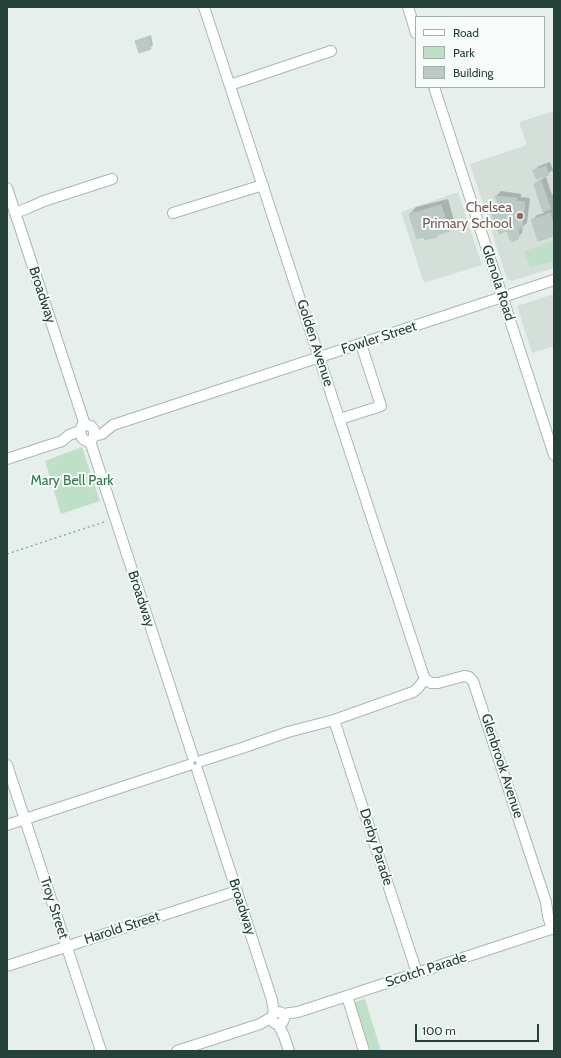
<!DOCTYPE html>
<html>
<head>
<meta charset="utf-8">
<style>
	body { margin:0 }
	#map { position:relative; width:561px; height:1058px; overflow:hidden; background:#e6efeb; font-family:Cabin,sans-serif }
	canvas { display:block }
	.frame { position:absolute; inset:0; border:8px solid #24423a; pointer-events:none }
	.legend { position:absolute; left:415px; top:16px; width:130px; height:72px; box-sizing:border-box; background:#f7fbf9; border:1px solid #a3b1ad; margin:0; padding:5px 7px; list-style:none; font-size:12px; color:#24423a }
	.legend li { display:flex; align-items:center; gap:8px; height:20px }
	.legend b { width:20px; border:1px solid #a3b1ad }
	.scale { position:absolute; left:415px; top:1024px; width:124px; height:18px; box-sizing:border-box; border:2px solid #24423a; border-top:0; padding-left:5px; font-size:12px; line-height:14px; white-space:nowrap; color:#24423a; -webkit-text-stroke:3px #f7fbf9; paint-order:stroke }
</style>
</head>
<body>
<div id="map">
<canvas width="561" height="1058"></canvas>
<div class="frame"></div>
<ul class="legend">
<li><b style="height:5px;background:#fff"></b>Road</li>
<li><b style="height:11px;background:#bfe0c8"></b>Park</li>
<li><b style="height:11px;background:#bbcac4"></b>Building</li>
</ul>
<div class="scale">100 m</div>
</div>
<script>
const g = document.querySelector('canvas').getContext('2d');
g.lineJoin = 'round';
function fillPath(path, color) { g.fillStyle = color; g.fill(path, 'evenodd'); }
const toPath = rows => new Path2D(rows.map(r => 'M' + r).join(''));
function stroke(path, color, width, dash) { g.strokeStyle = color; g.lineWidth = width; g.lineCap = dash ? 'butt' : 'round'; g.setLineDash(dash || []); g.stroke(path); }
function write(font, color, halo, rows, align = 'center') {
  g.font = font + ' Cabin,sans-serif'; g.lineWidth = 4; g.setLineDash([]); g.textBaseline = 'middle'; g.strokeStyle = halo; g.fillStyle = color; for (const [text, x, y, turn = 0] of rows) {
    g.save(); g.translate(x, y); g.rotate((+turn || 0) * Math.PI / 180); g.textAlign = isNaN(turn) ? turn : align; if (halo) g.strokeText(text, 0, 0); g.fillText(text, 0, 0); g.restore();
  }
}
fillPath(toPath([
	[554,111,554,268,512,281,507,279,470,164,527,145,519,122],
	[458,192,482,265,424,283,401,212],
	[554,294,554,346,532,353,517,306]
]), '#d4dfda');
fillPath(toPath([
	[554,241,554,261,530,268,524,251],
	[82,447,100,501,61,514,45,461],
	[365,999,381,1051,361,1051,346,1005]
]), '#bfe0c8');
fillPath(toPath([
	[151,35,153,45,150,48,136,42,140,39],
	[550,162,553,170,554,170,554,176,552,170,548,174,534,170,539,166],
	[546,177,552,195,554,194,554,235,532,220,537,215,544,213,535,184,540,180],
	[501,191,521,194,521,197,530,198,527,223,523,226,522,233,517,238,511,238,507,230,491,210,495,205,499,204,496,196],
	[448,199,455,224,449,230,439,233,437,236,410,214,416,207]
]), '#0003');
const building = toPath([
	[148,37,151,49,139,53,135,41,148,37],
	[546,166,549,175,536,179,533,170,546,166],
	[541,181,551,209,543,212,534,184,541,181],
	[495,196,517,198,516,201,525,202,522,229,519,228,518,239,512,242,511,239,510,240,507,231,499,234,490,209,499,206,495,196],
	[441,205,450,231,437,235,437,237,425,240,424,237,417,239,409,214,441,205],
	[550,213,554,226,554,236,538,241,531,220,550,213]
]);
fillPath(building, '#bbcac4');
stroke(building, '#b8c9c2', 1);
const minor = toPath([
	[204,7,423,674,425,679,431,683,438,683,464,676,469,677,473,681,546,902,548,916,552,929],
	[408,7,416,33],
	[230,85,331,51],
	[434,87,554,455],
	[7,188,85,425],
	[15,213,28,208,44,201,112,179],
	[173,213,263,185],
	[340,419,381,406,361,344],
	[85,425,91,426,94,430,94,436,91,441,86,441,82,438,80,431,82,426,85,425],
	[94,436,102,434,113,425,554,280],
	[90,441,193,757],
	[7,459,62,441,69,435,80,431],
	[334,720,417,973],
	[201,761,242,748,288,732,334,720,413,692,417,689,425,679],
	[7,765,101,1051],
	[197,769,272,1000,274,1013],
	[7,825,189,765],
	[7,966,237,891],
	[347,996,364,1051],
	'272 1018a6 6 0 1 1 12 0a6 6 0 1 1-12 0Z',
	[283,1014,298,1012,554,928],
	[278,1024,284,1036,289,1051],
	[177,1051,260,1024,272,1017]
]);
stroke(minor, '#a8b8b2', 12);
stroke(toPath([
	[7,554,107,521]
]), '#86b3a5', 1.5, [2, 3]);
stroke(minor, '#fff', 10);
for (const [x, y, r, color] of [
	[520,216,4,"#8d6e63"]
]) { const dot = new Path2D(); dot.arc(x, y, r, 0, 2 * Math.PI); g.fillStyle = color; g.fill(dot); stroke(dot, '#f7fbf9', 1.5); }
write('14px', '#785e54', '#f7fbf9', [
	["Chelsea",512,208],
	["Primary School",512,224]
], 'right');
write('14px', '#24423a', '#f7fbf9', [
	["Glenola Road",498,283,72],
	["Broadway",42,295,72],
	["Fowler Street",379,338,-18],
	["Golden Avenue",315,343,72],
	["Broadway",141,599,72],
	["Glenbrook Avenue",502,766,72],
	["Derby Parade",376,847,72],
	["Broadway",242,907,72],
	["Troy Street",54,908,72],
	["Harold Street",122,928,-18],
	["Scotch Parade",426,970,-18]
]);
write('14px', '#2d7a4b', '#f7fbf9', [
	["Mary Bell Park",72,481]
]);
</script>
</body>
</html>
